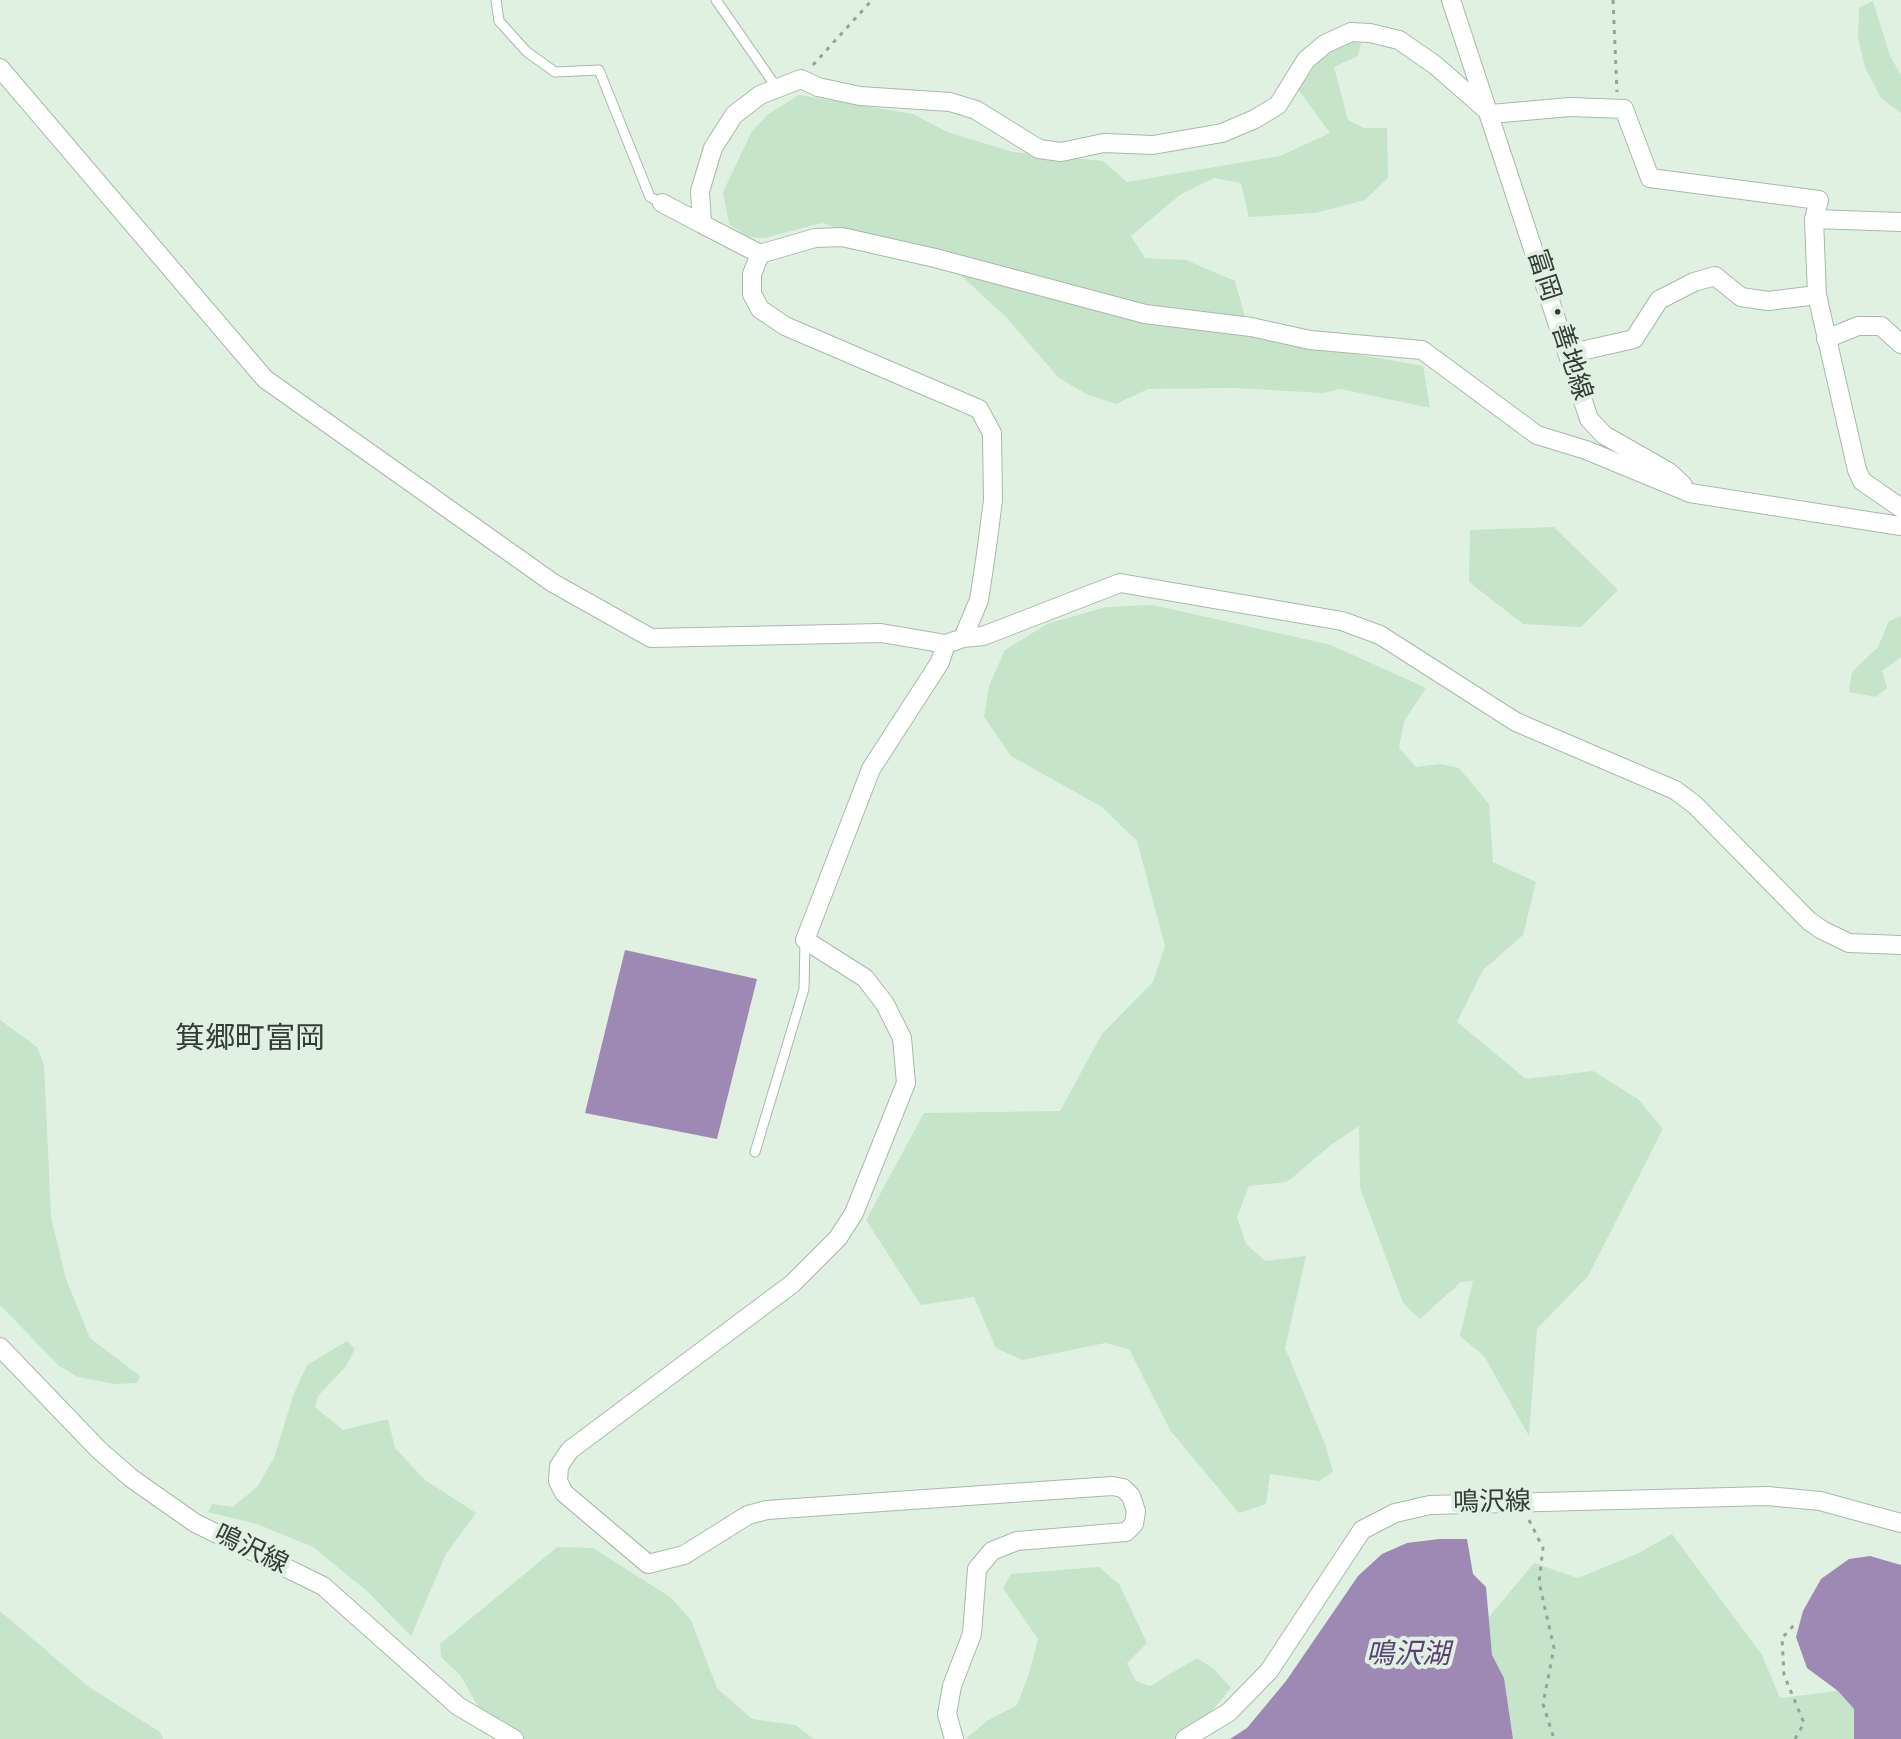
<!DOCTYPE html>
<html>
<head>
<meta charset="utf-8">
<style>
	body { margin:0 }
	canvas { display:block; background:#e0f1e2 }
</style>
</head>
<body>
<canvas width="1901" height="1739"></canvas>
<script>
const g = document.querySelector('canvas').getContext('2d');
g.lineJoin = 'round';
function fillPath(path, color) { g.fillStyle = color; g.fill(path, 'evenodd'); }
const toPath = rows => new Path2D(rows.map(r => 'M' + r).join(''));
function stroke(path, color, width, dash) { g.strokeStyle = color; g.lineWidth = width; g.lineCap = dash ? 'butt' : 'round'; g.setLineDash(dash || []); g.stroke(path); }
function write(font, color, halo, rows, align = 'center') {
  g.font = font + ' "Space Grotesk","Noto Sans JP",sans-serif'; g.lineWidth = 8; g.setLineDash([]); g.textBaseline = 'middle'; g.strokeStyle = halo; g.fillStyle = color; for (const [text, x, y, turn = 0] of rows) {
    g.save(); g.translate(x, y); g.rotate((+turn || 0) * Math.PI / 180); g.textAlign = isNaN(turn) ? turn : align; if (halo) g.strokeText(text, 0, 0); g.fillText(text, 0, 0); g.restore();
  }
}
fillPath(toPath([
	[1873,1,1890,56,1901,75,1901,113,1881,98,1865,67,1858,38,1859,8],
	[1348,41,1361,43,1358,56,1334,67,1348,120,1364,128,1387,128,1388,178,1365,200,1315,213,1249,217,1241,183,1214,178,1180,195,1131,236,1145,258,1186,260,1235,281,1250,335,1423,366,1430,408,1341,389,1323,393,1234,388,1148,389,1116,404,1088,395,1059,378,1005,316,957,272,822,223,764,238,748,237,729,224,723,192,751,133,767,115,799,95,913,114,947,132,1013,152,1103,161,1127,182,1280,156,1330,133,1298,89,1321,58],
	[1554,527,1618,590,1581,627,1523,624,1469,582,1470,530],
	[1153,605,1331,645,1426,688,1404,721,1399,748,1416,767,1440,764,1459,768,1489,804,1493,862,1536,882,1523,935,1483,970,1457,1022,1526,1079,1593,1071,1638,1099,1663,1129,1588,1276,1537,1329,1529,1436,1484,1356,1460,1336,1473,1281,1461,1282,1420,1319,1403,1303,1360,1188,1359,1126,1331,1145,1287,1182,1249,1186,1237,1217,1246,1244,1265,1261,1306,1256,1285,1348,1325,1444,1333,1472,1319,1481,1270,1474,1266,1504,1239,1513,1170,1430,1129,1349,1105,1343,1022,1360,996,1348,974,1297,921,1305,866,1220,924,1113,1060,1111,1102,1034,1153,982,1165,946,1137,841,1102,807,1011,756,984,717,989,686,1005,650,1047,624,1106,607],
	[1901,616,1901,657,1882,671,1887,688,1876,697,1849,692,1852,672,1878,647,1889,621],
	[0,1020,37,1047,44,1065,51,1217,66,1279,90,1338,140,1376,137,1383,116,1384,78,1377,59,1366,0,1305],
	[347,1341,355,1349,346,1366,318,1396,315,1407,343,1430,388,1419,395,1448,425,1480,476,1513,446,1554,411,1636,368,1592,313,1547,257,1524,208,1512,212,1504,233,1507,258,1486,274,1458,293,1396,307,1365],
	[1672,1534,1762,1655,1780,1698,1838,1691,1854,1709,1854,1739,1513,1739,1504,1678,1492,1655,1488,1618,1534,1563,1578,1578,1639,1553],
	[557,1547,593,1548,670,1597,691,1620,717,1688,752,1719,795,1725,814,1739,496,1739,461,1676,441,1657,440,1644],
	[1099,1567,1119,1584,1147,1643,1127,1663,1136,1681,1150,1686,1197,1658,1214,1669,1231,1688,1202,1723,1174,1739,966,1739,987,1721,1017,1705,1029,1674,1038,1639,1003,1588,1011,1574],
	[0,1611,89,1687,160,1732,163,1739,0,1739]
]), '#c5e4c9');
fillPath(toPath([
	[625,950,757,979,717,1139,585,1113],
	[1439,1539,1467,1539,1473,1574,1486,1587,1492,1655,1504,1678,1513,1739,1230,1739,1247,1728,1286,1681,1358,1576,1382,1554,1407,1543],
	[1870,1556,1901,1565,1901,1739,1854,1739,1854,1709,1838,1691,1807,1668,1796,1637,1803,1611,1821,1579,1849,1559]
]), '#9d89b4');
const lane = toPath([
	[496,0,499,21,527,52,555,72,599,70,650,197,662,203],
	[716,0,777,88],
	[755,1152,804,989,805,940]
]);
const street = toPath([
	[1451,0,1589,419,1604,435,1669,472,1683,485],
	[0,68,265,379,553,583,651,638,881,633,946,644,963,638,979,600,986,554,993,500,992,433,979,409,785,326,760,309,752,294,752,274,760,254,815,238,842,237,935,258,1145,314,1251,327,1310,340,1422,350,1537,435,1586,450,1690,493,1901,526],
	[662,203,702,224],
	[1814,219,1901,222],
	[760,254,702,224,700,191,713,148,734,115,760,95,801,79,818,87,860,96,950,102,976,110,1039,149,1061,152,1104,143,1153,145,1222,133,1255,119,1278,105,1306,60,1325,44,1351,32,1370,33,1399,40,1435,65,1491,114,1570,107,1624,109,1650,178,1819,200,1814,219,1817,295,1857,470,1862,481,1901,508],
	[1826,339,1858,326,1881,326,1901,344],
	[1568,354,1634,339,1659,300,1694,282,1715,276,1741,297,1768,301,1817,295],
	[963,638,983,636,1120,583,1342,621,1380,635,1516,722,1675,790,1695,805,1809,921,1822,930,1849,943,1901,945],
	[946,644,940,662,871,769,805,940,865,978,885,1004,902,1038,906,1083,854,1213,838,1238,792,1284,570,1450,559,1466,558,1481,564,1493,648,1564,684,1555,748,1515,767,1510,1112,1486,1123,1488,1131,1496,1136,1511,1134,1524,1126,1532,1017,1541,992,1551,977,1569,972,1634,952,1686,947,1714,954,1739],
	[0,1347,99,1450,131,1478,195,1523,323,1586,458,1706,514,1739],
	[1185,1739,1229,1712,1269,1671,1362,1530,1395,1513,1430,1505,1767,1496,1820,1501,1901,1523]
]);
stroke(lane, '#a8b9ab', 11);
stroke(street, '#a8b9ab', 20);
stroke(toPath([
	[1613,0,1617,92],
	[813,65,872,0],
	[1529,1520,1543,1548,1539,1582,1554,1648,1543,1704,1554,1739],
	[1795,1739,1804,1723,1784,1675,1782,1638,1796,1623]
]), '#97a398', 3, [4, 6]);
stroke(lane, '#fff', 9);
stroke(street, '#fff', 18);
write('26px', '#353b36', '#e0f1e2', [
	["富岡・善地線",1559,325,72],
	["鳴沢線",1492,1503,-1],
	["鳴沢線",251,1550,26]
]);
write('italic 28px', '#5c4078', '#e0f1e2', [
	["鳴沢湖",1408,1655]
]);
write('30px', '#353b36', '#e0f1e2', [
	["箕郷町富岡",250,1040]
]);
</script>
</body>
</html>
